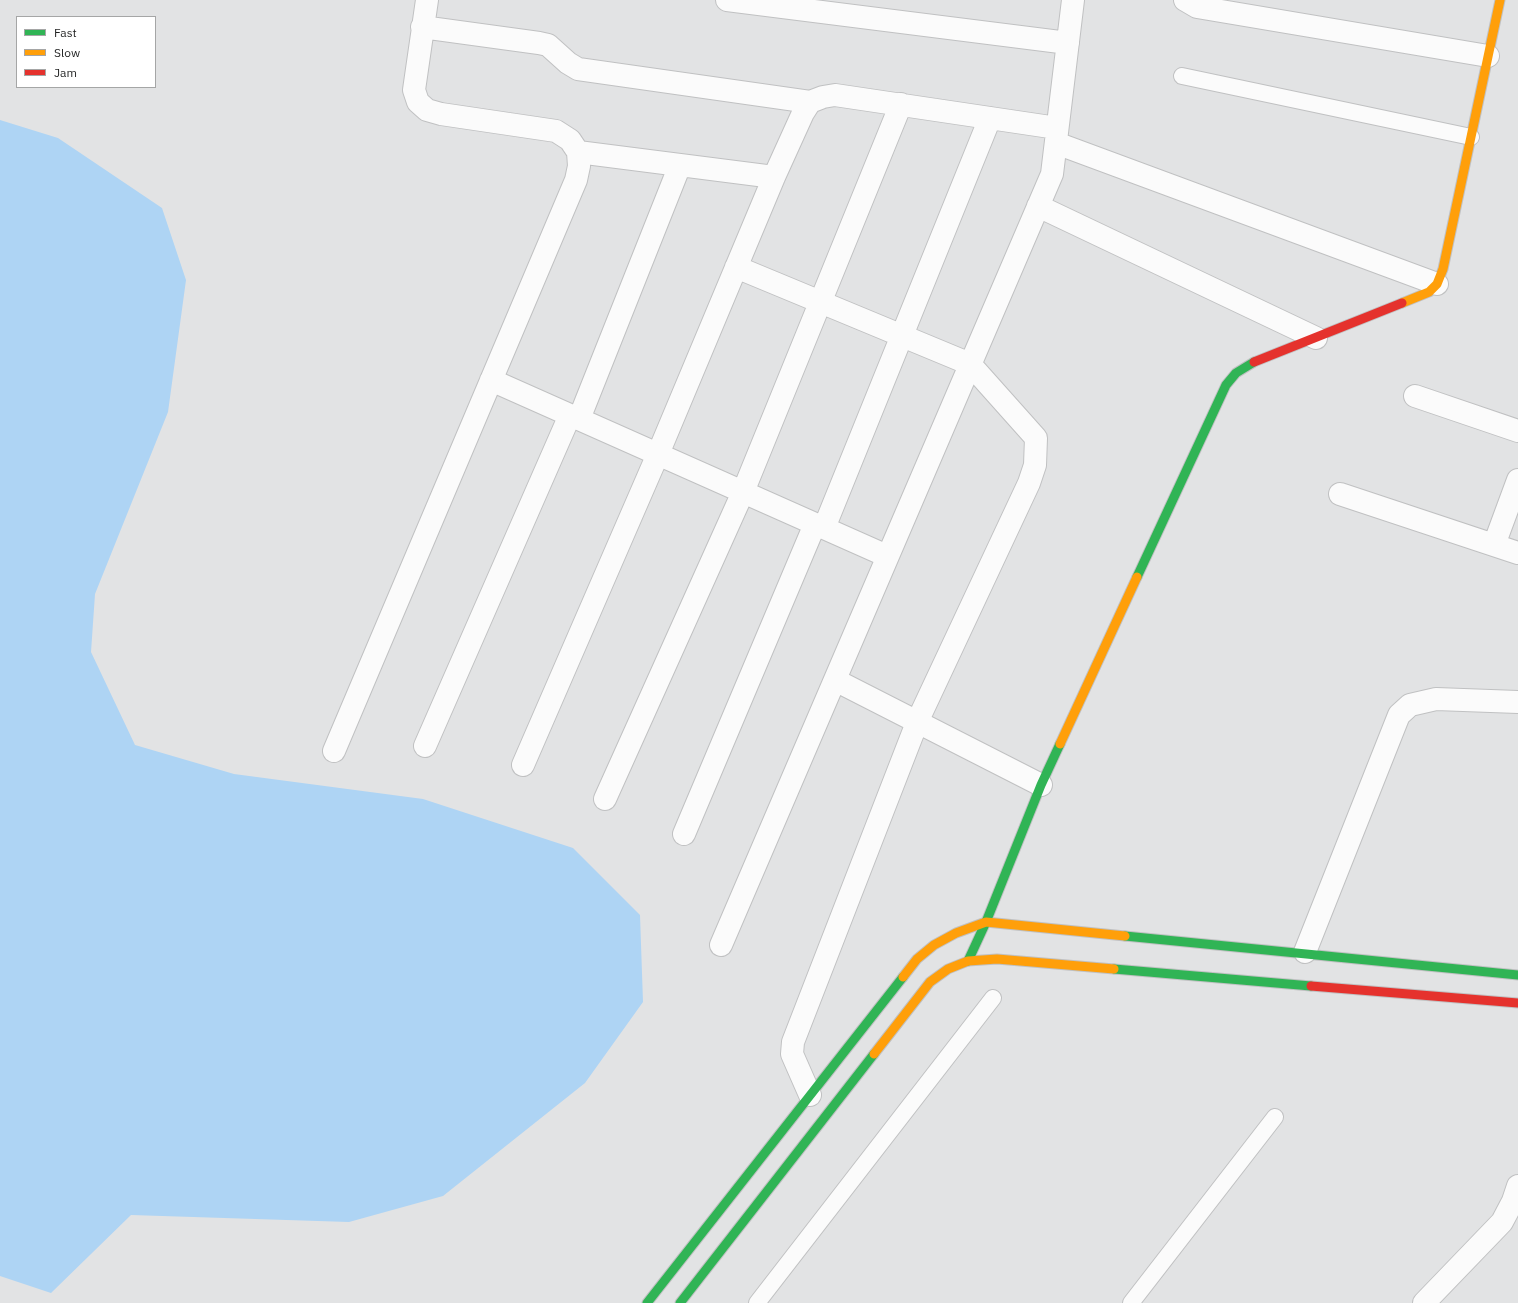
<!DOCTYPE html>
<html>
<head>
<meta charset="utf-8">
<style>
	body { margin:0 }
	#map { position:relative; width:1518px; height:1303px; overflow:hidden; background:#e2e3e4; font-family:"IBM Plex Sans",sans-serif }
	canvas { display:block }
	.legend { position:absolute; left:16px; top:16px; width:140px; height:72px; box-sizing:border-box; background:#fff; border:1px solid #a5a6a6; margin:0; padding:5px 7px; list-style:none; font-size:12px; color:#1f2020 }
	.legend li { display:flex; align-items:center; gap:8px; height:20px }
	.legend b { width:20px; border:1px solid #a5a6a6 }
</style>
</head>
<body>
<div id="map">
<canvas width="1518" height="1303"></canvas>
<ul class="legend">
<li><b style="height:5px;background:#30b455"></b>Fast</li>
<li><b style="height:5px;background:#ff9f0a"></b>Slow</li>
<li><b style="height:5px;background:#e5322d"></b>Jam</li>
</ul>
</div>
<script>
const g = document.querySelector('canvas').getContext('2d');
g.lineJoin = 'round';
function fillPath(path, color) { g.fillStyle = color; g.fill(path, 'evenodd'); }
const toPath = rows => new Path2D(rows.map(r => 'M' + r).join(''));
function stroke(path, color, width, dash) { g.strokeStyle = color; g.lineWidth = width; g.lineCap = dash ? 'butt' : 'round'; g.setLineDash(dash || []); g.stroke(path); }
fillPath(toPath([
	[0,120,58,138,162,208,186,280,168,412,95,594,91,652,135,745,234,774,423,799,573,848,640,915,643,1002,585,1083,443,1196,349,1222,131,1215,51,1293,0,1276]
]), '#aed4f4');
const lane = toPath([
	[1182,76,1471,137],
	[757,1303,993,998],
	[1131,1303,1275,1117]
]);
const street = toPath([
	[727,0,1068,43],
	[1185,0,1197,7,1488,56],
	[422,27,539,43,548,45,568,63,578,69,810,102],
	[1056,143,1437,284],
	[578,152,774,177],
	[1038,206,1316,338],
	[736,267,970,364,1036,438,1035,465,1029,483,918,720,793,1042,792,1054,810,1095],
	[491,380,887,556],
	[1415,396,1518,431],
	[579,419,680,165],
	[1340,494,1518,553],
	[824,528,990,118],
	[1494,545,1518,480],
	[835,680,1041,785],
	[425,746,570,415],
	[334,751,576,180,579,166,578,152,570,140,556,131,441,114,427,110,418,102,414,90,427,0],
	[523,765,658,454,774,177,803,113,810,102,823,97,835,95,1057,128],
	[605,799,743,492,901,104],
	[684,834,815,524],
	[721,945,1052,174,1073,0],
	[1305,952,1399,715,1410,705,1436,699,1518,702],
	[1424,1303,1502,1222,1513,1201,1518,1186]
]);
const fast = toPath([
	[1137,577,1226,385,1236,373,1254,362],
	[1125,936,1518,975],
	[968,961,986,922,1041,785,1060,744],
	[1114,969,1311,986],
	[647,1303,903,977],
	[680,1303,874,1054]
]);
const slow = toPath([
	[1402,303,1429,292,1437,284,1443,269,1500,0],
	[1060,744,1137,577],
	[903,977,917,959,934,945,956,933,986,922,1125,936],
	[874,1054,930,982,948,969,968,961,997,959,1114,969]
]);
const jam = toPath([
	[1254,362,1402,303],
	[1311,986,1518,1003]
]);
stroke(lane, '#c0c1c2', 18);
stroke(street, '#c0c1c2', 24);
stroke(fast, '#c0c1c2', 11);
stroke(slow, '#c0c1c2', 11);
stroke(jam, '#c0c1c2', 11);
stroke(lane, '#fbfbfb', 16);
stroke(street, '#fbfbfb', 22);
stroke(fast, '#30b455', 9);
stroke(slow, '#ff9f0a', 9);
stroke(jam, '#e5322d', 9);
</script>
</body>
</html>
